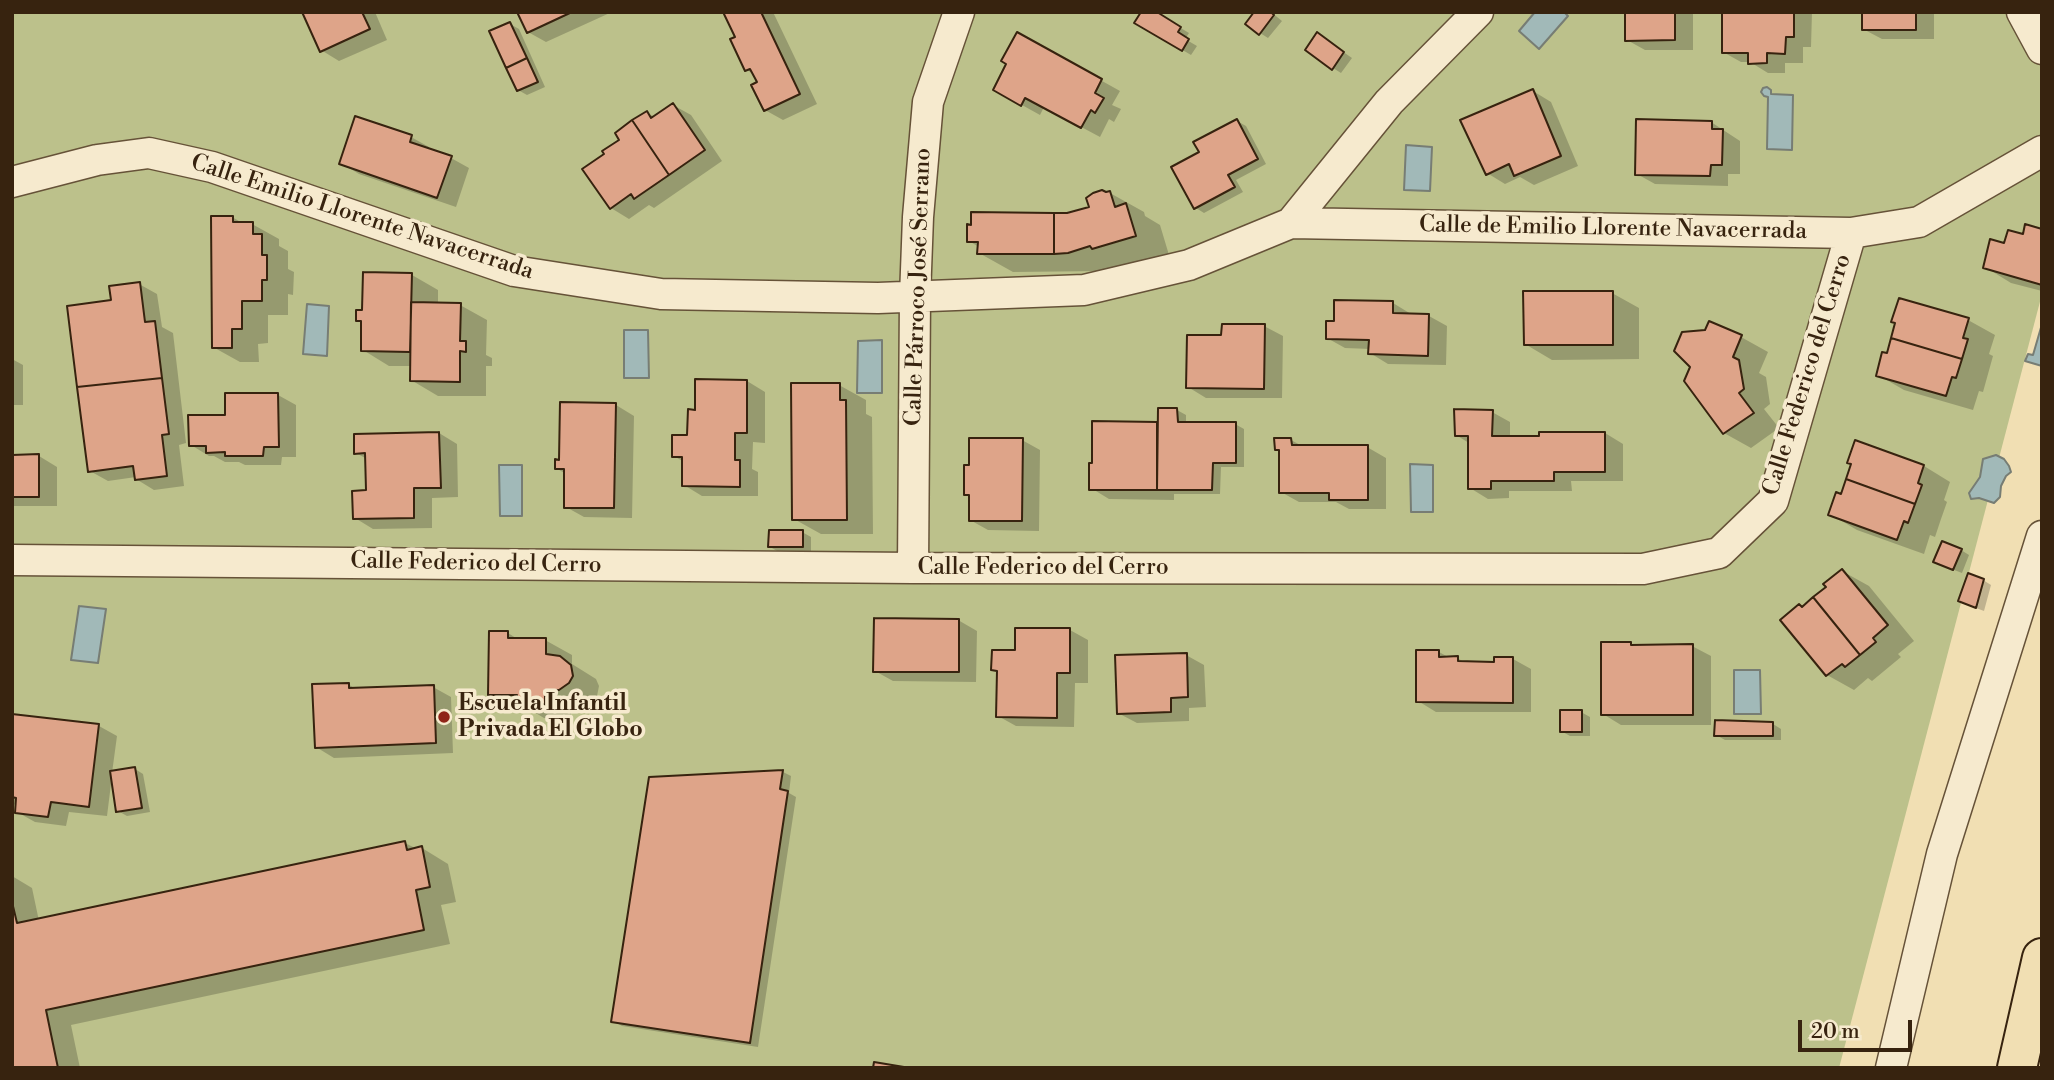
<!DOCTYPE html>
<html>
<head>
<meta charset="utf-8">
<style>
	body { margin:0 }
	#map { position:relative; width:2054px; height:1080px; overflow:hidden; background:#f1dfb3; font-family:"Libre Bodoni",serif }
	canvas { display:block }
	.frame { position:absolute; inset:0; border:14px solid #37230f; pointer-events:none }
	.scale { position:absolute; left:1798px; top:1020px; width:114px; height:32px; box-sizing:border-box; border:4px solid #37230f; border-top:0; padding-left:9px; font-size:21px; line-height:24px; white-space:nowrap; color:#37230f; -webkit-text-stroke:5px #f6eace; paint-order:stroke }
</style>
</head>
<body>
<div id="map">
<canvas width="2054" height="1080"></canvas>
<div class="frame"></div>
<div class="scale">20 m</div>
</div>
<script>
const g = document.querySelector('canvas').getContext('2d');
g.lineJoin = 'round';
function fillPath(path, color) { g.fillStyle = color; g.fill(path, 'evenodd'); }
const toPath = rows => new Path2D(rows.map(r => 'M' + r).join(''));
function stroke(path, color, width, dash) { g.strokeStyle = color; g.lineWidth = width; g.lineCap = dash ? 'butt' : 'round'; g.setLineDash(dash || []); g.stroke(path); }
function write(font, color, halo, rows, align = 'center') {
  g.font = font + ' "Libre Bodoni",serif'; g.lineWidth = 7; g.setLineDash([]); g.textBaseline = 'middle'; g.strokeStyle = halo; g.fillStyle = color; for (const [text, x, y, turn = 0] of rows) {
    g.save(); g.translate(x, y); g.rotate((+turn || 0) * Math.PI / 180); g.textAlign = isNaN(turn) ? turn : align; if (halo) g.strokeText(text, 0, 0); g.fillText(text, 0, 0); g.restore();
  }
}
fillPath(toPath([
	[12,12,2042,12,2042,294,1839,1068,12,1068]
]), '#bcc18b');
const water = toPath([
	[1535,12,1564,12,1568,16,1539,49,1519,31,1535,12],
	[1767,87,1771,90,1771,94,1793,95,1792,150,1767,149,1768,97,1764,96,1761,92,1763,88,1767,87],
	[1406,145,1432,147,1430,191,1404,190,1406,145],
	[307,304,329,306,327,356,303,354,307,304],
	[2042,324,2042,366,2025,361,2028,354,2033,355,2042,324],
	[624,330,648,330,649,378,624,378,624,330],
	[882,340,882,393,857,393,858,341,882,340],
	[1996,455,2004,459,2009,466,2011,472,2006,476,2001,486,2000,497,1994,503,1979,498,1971,499,1969,493,1980,477,1983,459,1996,455],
	[1410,464,1433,465,1433,512,1411,512,1410,464],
	[499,465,522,465,522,516,500,516,499,465],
	[79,606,106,609,98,663,71,660,79,606],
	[1734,670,1760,670,1761,714,1734,714,1734,670]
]);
fillPath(water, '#a1b9b8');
stroke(water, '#777d74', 2);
fillPath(toPath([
	[304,12,375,12,387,40,339,61,321,50],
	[519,12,612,12,546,42,528,32],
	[725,12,773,12,817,104,783,120,765,110,759,83,755,75,747,70,737,37],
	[1154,12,1189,33,1185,39,1197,46,1191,55,1137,23],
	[1271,12,1282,21,1268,38,1260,33],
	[1627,12,1693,12,1693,50,1645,50,1627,40],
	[1724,12,1812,12,1811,47,1803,47,1803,63,1785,63,1785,73,1768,73,1750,62,1741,62,1723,52],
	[1864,12,1934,12,1934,39,1882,39,1863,29],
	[510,24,519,29,545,87,527,95,518,90],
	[1018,34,1120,91,1112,105,1121,109,1114,122,1109,119,1100,137,1044,107,1040,115,995,90,1009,64],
	[1326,40,1352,58,1341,73,1333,68],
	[1533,91,1551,102,1578,166,1534,185,1520,177,1505,184,1487,173],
	[673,105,691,115,722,161,654,208,649,205,629,219,611,208,621,140,647,113,655,117],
	[1237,121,1246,126,1266,164,1236,180,1243,192,1204,213,1196,208,1202,153],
	[1711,122,1740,141,1740,174,1728,174,1728,186,1655,184,1637,174],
	[411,137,429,147,428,150,451,158,469,168,456,207,359,174,341,163],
	[1110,193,1144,212,1145,216,1160,225,1169,255,1127,268,1123,265,1103,271,1013,272,979,253,979,247,969,241,1091,208],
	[232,217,244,224,252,224,279,239,279,246,288,251,288,269,294,272,293,295,288,294,288,315,268,315,268,343,258,344,259,362,240,362,213,347],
	[2042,231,2042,291,2011,283,1985,267,2006,245],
	[412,275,438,290,438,304,460,305,487,320,486,355,492,358,492,366,486,366,486,396,438,396,411,380,412,366,389,366,363,350,363,323,358,320,363,312],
	[139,284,157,294,162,327,173,333,186,443,179,445,184,486,154,490,136,479,136,477,108,481,90,471,113,302],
	[1612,293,1639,308,1639,359,1552,360,1525,344],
	[1393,303,1411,314,1429,316,1447,326,1446,365,1388,364,1370,353,1370,349,1345,348,1327,338,1335,323],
	[1968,320,1995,335,1989,354,1993,356,1983,392,1979,391,1973,410,1904,390,1878,375,1888,355,1897,323],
	[1710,323,1741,337,1768,352,1759,373,1766,377,1770,404,1764,409,1779,428,1751,448,1724,433,1692,366],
	[1264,326,1283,336,1282,398,1206,398,1188,387,1223,337],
	[12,359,23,365,23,405,12,405],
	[697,381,747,381,765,392,765,443,753,442,752,469,758,472,758,496,702,496,684,485,684,462,674,456,689,437,697,411],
	[839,385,866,400,866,414,872,417,873,534,821,534,794,519],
	[278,395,296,405,296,457,282,457,281,465,245,465,239,462,225,462,214,456,209,456,191,445,227,416],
	[616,405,634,416,632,518,584,517,566,507,566,474,556,468,560,462],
	[1177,410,1186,415,1186,424,1235,424,1244,429,1244,467,1221,467,1220,494,1174,494,1174,500,1109,499,1091,488,1157,424,1159,425],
	[1492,412,1510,422,1510,438,1605,433,1623,444,1623,481,1571,481,1572,491,1509,491,1509,498,1488,499,1470,488,1469,443,1456,435],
	[439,433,457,444,458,497,432,498,432,528,373,529,355,518,368,492,367,459,356,453],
	[1022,440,1040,450,1039,531,988,530,970,520,971,497,966,494],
	[1291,440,1304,447,1367,447,1386,458,1386,509,1349,509,1336,502,1299,502,1281,492,1280,451,1276,449],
	[1856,442,1924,466,1950,482,1944,500,1947,502,1941,519,1935,537,1930,535,1924,554,1857,530,1830,514,1842,496,1848,479],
	[12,456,39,456,57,467,57,506,12,506],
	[802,532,811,537,811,551,779,552,770,547],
	[1961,550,1969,555,1962,573,1944,566],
	[1842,571,1869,586,1914,641,1898,654,1901,657,1872,681,1868,678,1854,690,1827,675,1803,608,1828,587],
	[1983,580,1991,585,1984,611,1968,605],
	[958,620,977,631,976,682,893,681,875,671],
	[1017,629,1070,630,1088,640,1088,683,1075,683,1074,727,1016,726,998,716,999,673,993,669,1016,652],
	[508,633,519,640,545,640,572,655,572,664,596,679,599,686,597,696,586,704,571,704,571,718,544,718,529,709,517,709,490,694],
	[1630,644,1635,646,1692,646,1711,656,1711,725,1621,725,1603,714],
	[1439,652,1450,658,1457,658,1466,663,1495,663,1513,659,1531,669,1531,712,1436,712,1418,701],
	[1186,655,1204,665,1206,707,1189,708,1189,721,1137,723,1118,713],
	[348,684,357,690,433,687,451,697,453,753,334,758,316,747],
	[1581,712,1590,717,1590,736,1570,736,1561,731],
	[12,715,99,726,117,736,112,773,135,769,143,774,150,812,127,816,118,811,112,776,107,816,69,812,66,826,35,822,17,812,17,805,12,804],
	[1773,724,1781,729,1781,740,1725,740,1716,735],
	[783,772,791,776,789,793,796,797,758,1047,622,1026,613,1021,651,779],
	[405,843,417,849,422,848,448,864,456,902,441,905,450,944,71,1025,80,1068,12,1068,12,876,32,888,39,921]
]), '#0003');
const building = toPath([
	[302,12,362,12,370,29,320,52,302,12],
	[517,12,572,12,527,33,517,12],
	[723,12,761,12,800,94,764,111,751,85,757,82,750,69,745,71,730,39,735,37,723,12],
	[1141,12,1157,12,1181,27,1178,32,1189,39,1182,51,1134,23,1141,12],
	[1254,12,1271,12,1274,15,1259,35,1245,24,1254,12],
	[1625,12,1675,12,1675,40,1625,41,1625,12],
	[1722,12,1794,12,1794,37,1786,37,1785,54,1767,53,1767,63,1748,64,1748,53,1722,53,1722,12],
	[1862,12,1916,12,1916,30,1862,30,1862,12],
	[510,22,527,58,506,68,489,31,510,22],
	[1017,32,1102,79,1095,93,1104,98,1095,113,1091,110,1081,128,1025,98,1021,106,993,90,1006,64,1001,61,1017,32],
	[1317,32,1344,52,1332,70,1305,50,1317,32],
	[527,58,538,82,517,91,506,68,527,58],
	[1533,89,1561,156,1514,176,1509,164,1486,175,1460,120,1533,89],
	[673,103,705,150,669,175,632,120,647,111,651,118,673,103],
	[355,116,412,135,410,142,452,156,437,198,339,164,355,116],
	[1237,119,1258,159,1228,175,1235,187,1194,209,1171,167,1199,152,1193,142,1237,119],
	[1636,119,1712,121,1712,129,1723,129,1722,165,1711,165,1710,176,1635,175,1636,119],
	[632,120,669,175,634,199,631,194,610,209,582,169,604,154,602,151,619,140,615,133,632,120],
	[1102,190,1106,192,1110,191,1115,207,1126,203,1136,236,1092,249,1090,246,1068,253,1054,254,1054,213,1067,213,1089,207,1086,198,1093,193,1102,190],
	[971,212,1054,213,1054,254,977,254,978,242,967,242,967,224,971,225,971,212],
	[211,216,233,216,233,222,253,222,253,234,262,234,262,255,267,255,267,280,262,280,262,301,242,301,242,329,232,329,232,348,212,348,211,216],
	[2025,224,2042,229,2042,285,1983,268,1990,239,2004,243,2008,230,2023,234,2025,224],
	[363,272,412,273,410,352,361,351,361,321,356,321,356,310,362,310,363,272],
	[140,282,145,322,155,321,162,378,77,387,67,306,111,300,109,286,140,282],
	[1523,291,1613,291,1613,345,1524,345,1523,291],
	[1899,298,1969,318,1963,338,1968,339,1962,359,1891,338,1895,323,1891,322,1899,298],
	[1334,300,1393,301,1393,313,1429,314,1428,356,1368,354,1369,340,1326,339,1326,321,1334,321,1334,300],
	[411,302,461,303,460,341,466,341,466,352,460,351,460,382,410,381,411,302],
	[1709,321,1742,335,1733,357,1739,360,1744,389,1739,393,1754,413,1723,434,1684,381,1690,367,1674,351,1682,332,1705,330,1709,321],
	[1222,324,1265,324,1264,389,1186,388,1187,335,1221,335,1222,324],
	[1891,338,1962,359,1956,378,1952,377,1946,396,1876,376,1882,352,1887,353,1891,338],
	[162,378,169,434,162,435,167,476,135,480,133,466,88,472,77,387,162,378],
	[695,379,747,380,747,433,735,433,735,460,740,460,740,487,682,486,682,457,672,457,672,435,687,435,688,409,695,410,695,379],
	[791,383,840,383,840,400,846,400,847,520,792,520,791,383],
	[225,393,278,393,279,447,264,447,263,456,225,456,225,452,206,453,206,446,189,446,188,415,225,415,225,393],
	[560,402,616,403,614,508,564,508,564,469,555,469,555,459,559,460,560,402],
	[1158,408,1177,408,1178,422,1236,422,1236,463,1213,463,1212,490,1157,490,1158,408],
	[1454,409,1493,410,1492,436,1539,436,1539,432,1605,432,1605,472,1554,472,1554,481,1491,481,1491,489,1468,489,1468,436,1455,436,1454,409],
	[1092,421,1157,422,1157,490,1089,490,1089,463,1092,463,1092,421],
	[439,432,441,488,414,488,414,518,353,519,352,491,366,490,365,453,354,454,354,434,439,432],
	[969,438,1023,438,1022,521,969,521,969,495,964,495,964,465,969,465,969,438],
	[1274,438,1291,438,1292,445,1368,445,1368,500,1329,500,1329,493,1279,493,1279,450,1275,450,1274,438],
	[1855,440,1924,465,1918,483,1922,485,1915,504,1846,479,1851,464,1847,463,1855,440],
	[39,454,39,497,12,497,12,455,39,454],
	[1846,479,1915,504,1908,523,1904,521,1897,540,1828,515,1836,492,1841,494,1846,479],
	[769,530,803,530,803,547,768,547,769,530],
	[1942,541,1962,549,1953,570,1933,562,1942,541],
	[1842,569,1888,625,1873,638,1876,642,1860,655,1813,597,1826,587,1823,584,1842,569],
	[1968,573,1984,579,1976,608,1958,601,1968,573],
	[1813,597,1860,655,1845,667,1842,664,1826,676,1780,620,1799,604,1802,607,1813,597],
	[874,618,959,619,959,672,873,672,874,618],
	[1015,628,1070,628,1070,673,1057,673,1057,718,996,717,997,671,991,670,992,650,1015,650,1015,628],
	[489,631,508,631,508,638,546,638,546,654,560,656,571,665,573,676,569,683,559,690,545,690,545,704,516,704,517,695,488,695,489,631],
	[1601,642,1631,642,1631,645,1693,644,1693,715,1601,715,1601,642],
	[1416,650,1439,650,1439,657,1458,656,1458,661,1494,662,1494,657,1513,657,1513,703,1416,702,1416,650],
	[1187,653,1188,697,1171,698,1171,712,1117,714,1115,655,1187,653],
	[349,683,349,688,434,685,436,743,315,748,312,684,349,683],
	[1560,710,1582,710,1582,732,1560,732,1560,710],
	[12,714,99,724,89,807,51,802,48,817,15,813,16,798,12,797,12,714],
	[1715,720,1773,722,1773,736,1714,736,1715,720],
	[135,767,142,808,116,812,110,771,135,767],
	[783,770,780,789,788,791,750,1043,611,1022,649,777,783,770],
	[405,841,407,850,422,846,430,887,416,890,424,930,46,1010,58,1068,12,1068,12,902,17,923,405,841],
	[874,1062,910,1068,873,1068,874,1062]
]);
fillPath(building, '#dea489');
stroke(building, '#37230f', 2);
const street = toPath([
	[2022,12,2042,49],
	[12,182,97,160,149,153,212,167,514,271,661,294,878,298,1084,290,1189,265,1291,223,1851,233,1919,222,2042,151],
	[1291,223,1389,102,1478,12],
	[12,560,913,568,1643,569,1719,553,1773,501,1851,233],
	[913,568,915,297,918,217,928,102,959,12],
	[1891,1068,1942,854,2042,536]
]);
const highway = toPath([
	[2017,1068,2042,958]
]);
stroke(street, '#665238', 33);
stroke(highway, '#37230f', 42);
stroke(street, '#f6eace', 30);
stroke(highway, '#f1dfb3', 38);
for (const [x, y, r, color] of [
	[444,717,7,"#8f2418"]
]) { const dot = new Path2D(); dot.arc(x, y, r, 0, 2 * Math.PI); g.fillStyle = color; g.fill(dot); stroke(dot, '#f6eace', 2.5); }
write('23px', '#37230f', '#f6eace', [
	["Calle Emilio Llorente Navacerrada",362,218,18],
	["Calle de Emilio Llorente Navacerrada",1613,229,1],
	["Calle Párroco José Serrano",919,287,-88],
	["Calle Federico del Cerro",1808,375,-73],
	["Calle Federico del Cerro",476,564,1],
	["Calle Federico del Cerro",1043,568]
]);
write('bold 23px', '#37230f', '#f6eace', [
	["Escuela Infantil",458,704],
	["Privada El Globo",458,730]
], 'left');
</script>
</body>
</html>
